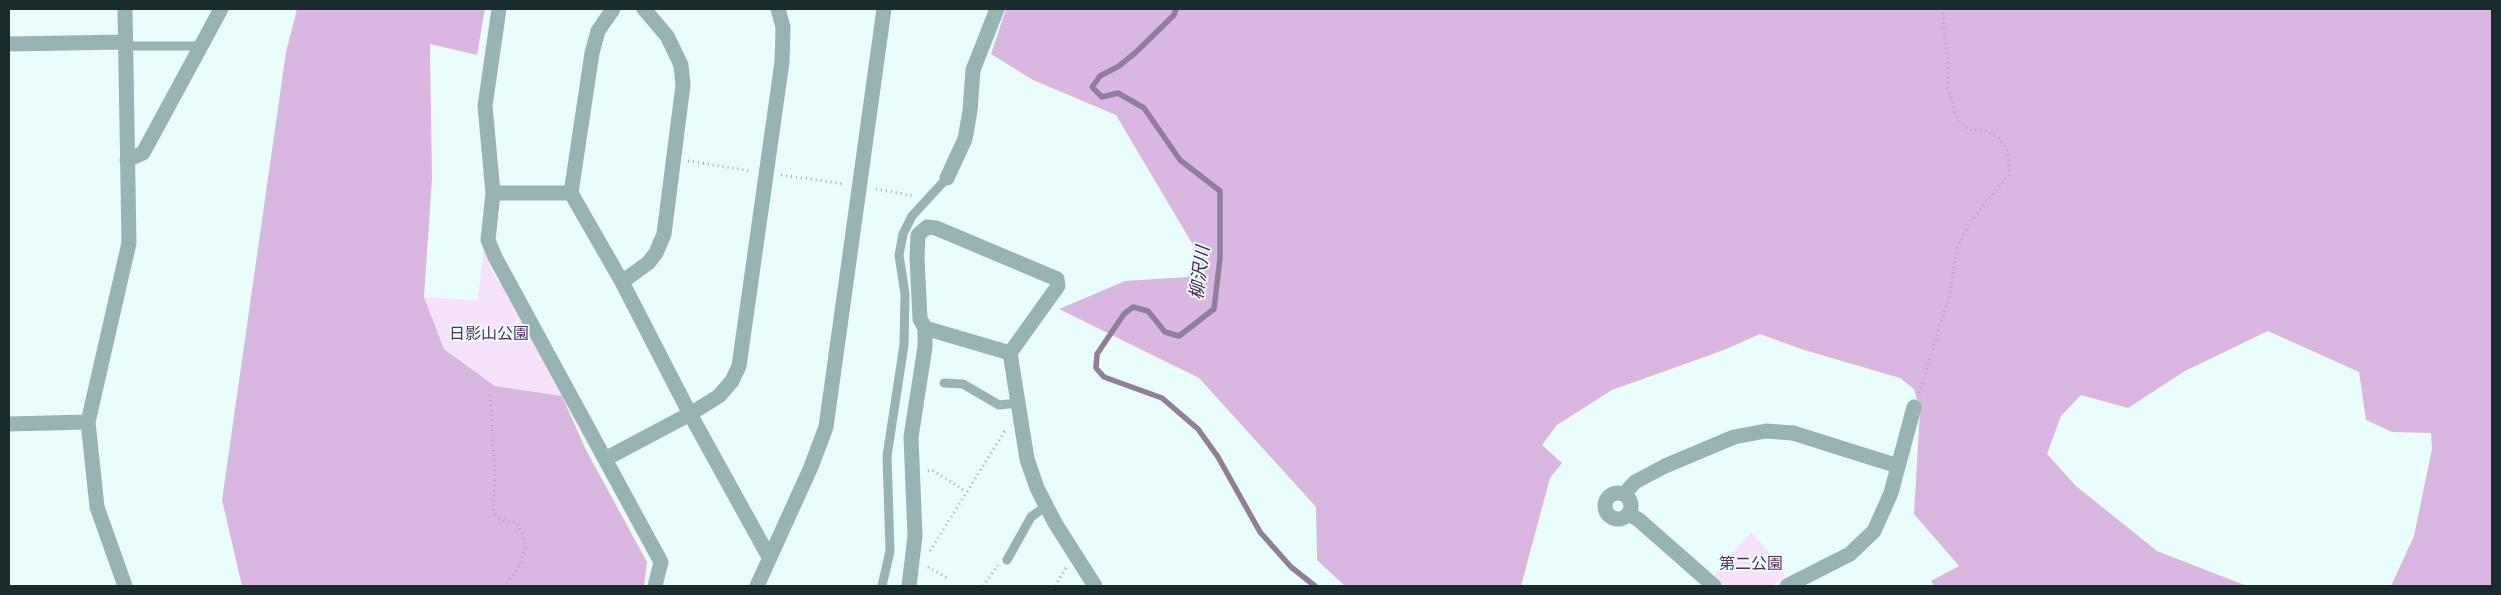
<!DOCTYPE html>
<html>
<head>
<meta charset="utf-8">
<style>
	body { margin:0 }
	#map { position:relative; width:2501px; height:595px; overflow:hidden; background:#eafdfd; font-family:"DejaVu Sans",sans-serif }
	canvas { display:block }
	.frame { position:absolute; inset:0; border:10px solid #192c2d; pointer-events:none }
</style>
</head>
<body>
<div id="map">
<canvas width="2501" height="595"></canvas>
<div class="frame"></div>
</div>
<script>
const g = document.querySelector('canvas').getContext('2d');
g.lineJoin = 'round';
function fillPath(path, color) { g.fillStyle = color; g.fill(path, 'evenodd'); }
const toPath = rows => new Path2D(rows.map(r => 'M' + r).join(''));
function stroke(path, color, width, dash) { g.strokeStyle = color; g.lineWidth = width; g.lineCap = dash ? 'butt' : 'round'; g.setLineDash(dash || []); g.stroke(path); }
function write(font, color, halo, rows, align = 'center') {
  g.font = font + ' "DejaVu Sans","Noto Sans JP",sans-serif'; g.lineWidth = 4; g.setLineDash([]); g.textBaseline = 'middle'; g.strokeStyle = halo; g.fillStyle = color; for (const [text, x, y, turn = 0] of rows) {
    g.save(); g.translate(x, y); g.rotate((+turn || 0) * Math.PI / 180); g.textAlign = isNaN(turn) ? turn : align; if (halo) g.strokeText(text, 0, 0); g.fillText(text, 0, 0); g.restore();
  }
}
fillPath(toPath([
	[484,246,492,263,489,266,499,283,502,282,562,396,496,386,444,349,424,297,478,300],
	[1751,532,1781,566,1785,577,1772,586,1725,586,1714,576,1719,568]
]), '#f7e2fb');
fillPath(toPath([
	[297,9,485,9,477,55,430,44,432,179,424,297,444,349,495,386,562,396,586,450,647,562,644,586,242,586,222,500,286,52],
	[1006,9,2492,9,2492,586,2391,586,2414,536,2432,449,2431,433,2392,432,2366,420,2359,372,2268,331,2185,371,2128,408,2081,395,2061,416,2047,454,2076,486,2157,551,2247,586,1934,586,1931,581,1959,566,1914,514,1920,411,1914,389,1900,378,1801,349,1760,334,1724,350,1612,390,1557,425,1542,445,1562,463,1550,478,1521,586,1345,586,1317,560,1316,507,1199,378,1059,309,1125,281,1188,277,1196,250,1116,115,1033,80,991,54]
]), '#dab7e0');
stroke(toPath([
	[1176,9,1174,15,1135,53,1119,66,1100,76,1092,87,1102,97,1118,93,1144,108,1180,160,1220,191,1220,258,1214,309,1179,336,1165,332,1148,311,1133,307,1124,314,1097,354,1096,368,1104,377,1162,398,1198,429,1218,457,1260,532,1291,567,1315,586]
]), '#907e9b', 5.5);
stroke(toPath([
	[688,161,751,171],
	[781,175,845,184],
	[876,189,914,196],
	[1919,393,1949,298,1957,248,1969,224,2010,173,2008,152,1999,138,1984,130,1969,130,1957,118,1948,88,1948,61,1942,9],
	[490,395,495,476,493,507,495,514,505,521,517,523,523,534,525,549,518,568,505,586],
	[928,471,932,470,967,492],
	[930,551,1006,429],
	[928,567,949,579],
	[983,586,998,565],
	[1055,586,1066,568]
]), '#9fb2b2', 3, [1, 4]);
stroke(toPath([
	[125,46,201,46],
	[944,383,963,384,999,405,1018,403],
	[1007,560,1031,517,1046,506],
	[882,586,890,551,887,456,904,345,905,294,899,255,903,234,912,216,947,178]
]), '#97b3b4', 9);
stroke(toPath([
	[499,9,485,106,493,193,488,240,495,257,661,562,655,586],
	[613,9,598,31,592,53,571,193,622,282,690,414,769,557],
	[9,44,125,42],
	[127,160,143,153,221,9],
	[947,178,965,139,970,111,973,70,997,9],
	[493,193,571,193],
	[622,282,648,263,656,253,664,234,683,85,681,65,667,36,644,9],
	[925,328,920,319,917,257,918,235,927,227,936,228,1057,279,1058,286,1010,353],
	[9,424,88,422],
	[605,459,690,414,719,396,732,381,739,366,782,62,783,27,778,9],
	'1605 506a13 13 0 1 1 26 0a13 13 0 1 1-26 0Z',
	[1625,493,1635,482,1665,466,1734,437,1766,431,1793,433,1898,466],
	[1629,514,1639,520,1714,586],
	[125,586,97,507,88,422,129,243,125,9],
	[757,586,811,467,826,427,884,9],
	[909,586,915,536,911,437,925,347,925,328,1010,353,1027,459,1037,488,1055,523,1095,586],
	[1787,586,1850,554,1874,531,1891,493,1914,407]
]), '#97b3b4', 15);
write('16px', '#582d60', '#eafdfd', [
	["日影山公園",489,335],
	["第二公園",1751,565]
]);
write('italic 18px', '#502558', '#eafdfd', [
	["柳沢川",1201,273,-83]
]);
</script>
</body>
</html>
